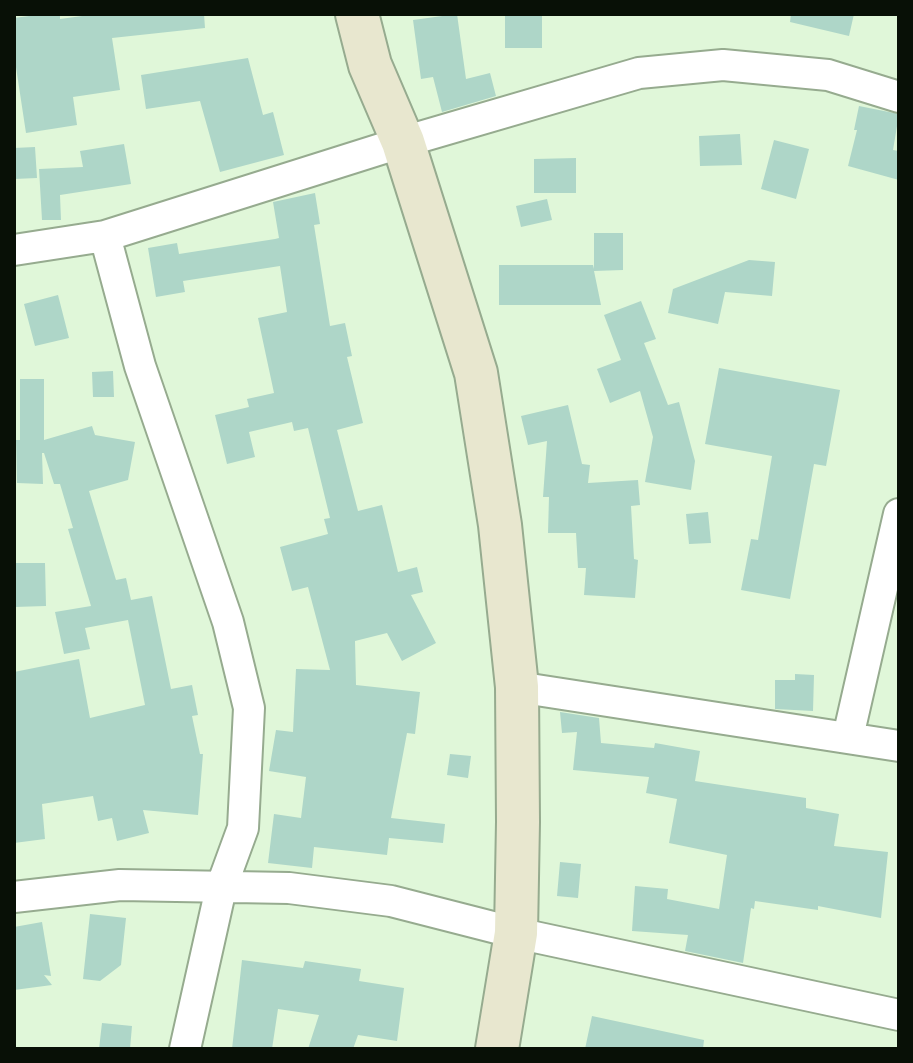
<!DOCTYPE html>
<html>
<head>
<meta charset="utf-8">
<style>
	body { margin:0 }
	#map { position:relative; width:913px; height:1063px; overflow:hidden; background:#e0f7d9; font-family:Jost,sans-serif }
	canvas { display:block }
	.frame { position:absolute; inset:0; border:16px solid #081006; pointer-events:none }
</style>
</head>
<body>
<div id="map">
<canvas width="913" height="1063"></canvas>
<div class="frame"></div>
</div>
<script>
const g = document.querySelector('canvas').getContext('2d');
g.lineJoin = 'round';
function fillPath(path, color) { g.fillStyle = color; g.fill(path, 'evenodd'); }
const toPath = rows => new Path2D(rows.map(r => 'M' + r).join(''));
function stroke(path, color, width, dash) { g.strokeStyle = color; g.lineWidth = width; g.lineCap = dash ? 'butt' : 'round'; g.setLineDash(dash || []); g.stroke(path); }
fillPath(toPath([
	[44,14,60,14,60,19,97,14,204,14,205,28,112,38,120,90,73,97,77,125,26,133,14,54,14,18],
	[457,14,466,79,490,73,496,96,442,112,433,77,421,79,413,20],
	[505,14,542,14,542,48,505,48],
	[791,14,854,14,849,36,790,22],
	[248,58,263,115,273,112,284,155,220,172,200,101,146,109,141,75],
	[859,106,899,114,893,150,899,151,899,180,848,166,857,130,854,130],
	[740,134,742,165,700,166,699,136],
	[774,140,809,149,796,199,761,189],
	[124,144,131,184,60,195,61,220,42,220,39,169,83,167,80,151],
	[35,147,37,178,14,179,14,148],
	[576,158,576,193,534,193,534,159],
	[315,193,320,224,314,225,330,326,345,323,352,356,347,357,363,423,337,430,358,511,382,505,398,572,417,567,423,592,411,595,436,643,402,661,387,633,355,641,356,685,420,692,415,734,407,733,391,818,445,824,443,843,389,838,387,855,314,847,312,868,268,863,274,814,301,818,306,777,269,771,276,730,293,732,296,669,330,670,308,587,292,591,280,547,328,534,324,519,330,518,308,428,294,431,292,422,249,432,255,457,227,464,215,415,249,407,247,399,274,393,258,318,287,312,280,266,183,281,185,292,156,297,148,248,177,243,179,254,275,239,279,238,273,202],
	[547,199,552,220,521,227,516,206],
	[594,233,623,233,623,270,594,271,601,305,499,305,499,265,593,265,594,269],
	[749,260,775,262,772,296,725,292,718,324,668,313,673,289],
	[58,295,69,338,35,346,24,304],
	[641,301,656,339,644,343,668,405,679,402,695,461,691,490,645,482,653,437,640,391,610,403,597,369,621,360,604,315],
	[719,368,840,390,826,466,814,464,790,599,741,590,751,539,758,540,772,456,705,444],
	[113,371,114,397,93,397,92,372],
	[20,379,44,379,44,440,92,426,95,435,135,442,128,480,89,491,116,580,126,578,131,600,152,596,171,689,192,685,198,715,192,716,200,754,203,754,198,815,143,810,149,833,117,841,112,818,98,821,93,796,42,804,45,839,14,843,14,672,79,659,90,718,145,705,128,620,85,628,90,649,64,654,55,612,91,606,68,529,73,528,60,484,54,484,44,453,42,453,43,484,17,483,16,440,20,440],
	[568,405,582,464,590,465,588,483,638,480,640,505,631,506,634,559,638,560,635,598,584,595,586,568,578,568,576,533,548,533,549,497,543,497,547,441,528,445,521,416],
	[708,512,711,543,689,544,686,514],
	[14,563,45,563,46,606,14,607],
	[795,674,814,675,813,711,775,709,775,680,795,680],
	[560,712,599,718,601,743,654,748,655,743,700,751,695,781,806,798,806,808,839,814,834,846,888,852,881,918,818,906,818,910,755,901,754,909,751,908,743,963,685,951,688,935,632,931,635,886,668,889,667,899,719,909,727,855,669,843,677,799,646,793,649,777,573,770,577,732,562,733],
	[450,754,471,756,468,778,447,775],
	[560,862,581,864,578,898,557,896],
	[90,914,126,918,121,965,100,981,83,979],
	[42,922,51,976,44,975,52,985,14,990,14,927],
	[242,960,303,968,305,961,361,969,359,981,404,988,397,1041,358,1035,353,1049,308,1049,319,1015,278,1009,272,1049,232,1049],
	[592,1016,704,1040,703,1049,585,1049],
	[102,1023,132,1026,130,1049,99,1049]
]), '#aed6c8');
const street = toPath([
	[105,236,140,366,228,622,249,708,243,828,221,888,185,1049],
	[14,250,105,236,403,142,639,73,723,65,828,75,899,97],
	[517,687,899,746],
	[848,737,899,514],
	[14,897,120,885,289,888,391,901,516,933,899,1015]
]);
const secondary = toPath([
	[357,14,370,65,403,142,476,373,500,525,517,687,518,822,516,933,497,1049]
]);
stroke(street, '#96ab8f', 34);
stroke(secondary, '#96ab8f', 46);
stroke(street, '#fff', 30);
stroke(secondary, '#e8e7cf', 42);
</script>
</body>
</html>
